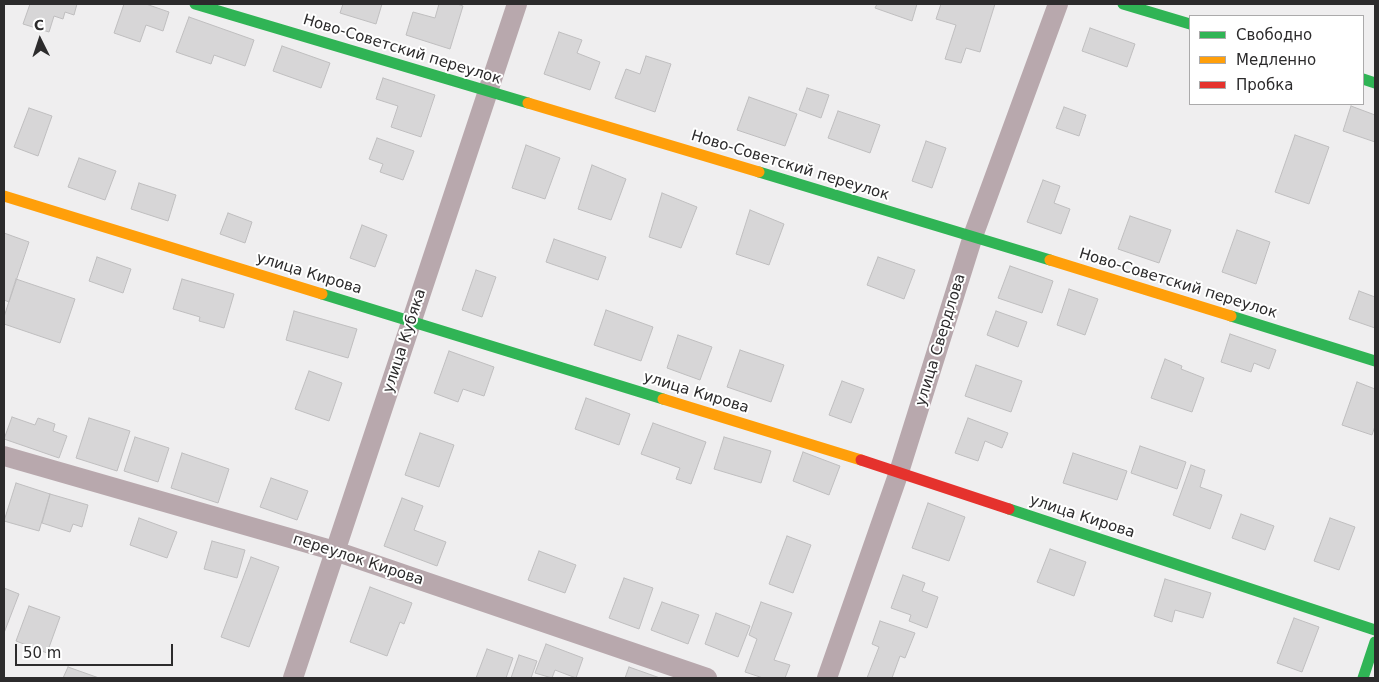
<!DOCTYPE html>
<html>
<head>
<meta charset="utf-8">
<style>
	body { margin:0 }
	#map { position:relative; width:1379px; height:682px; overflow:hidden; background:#efeeef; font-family:"DejaVu Sans",sans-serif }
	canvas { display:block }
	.frame { position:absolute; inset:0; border:5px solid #2c2b2c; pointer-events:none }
	.legend { position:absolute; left:1189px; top:15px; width:175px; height:90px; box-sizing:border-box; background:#fff; border:1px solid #abaaab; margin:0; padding:6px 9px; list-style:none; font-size:15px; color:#2c2b2c }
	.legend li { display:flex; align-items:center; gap:10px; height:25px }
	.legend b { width:25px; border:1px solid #abaaab }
	.north { position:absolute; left:15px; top:15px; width:50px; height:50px; -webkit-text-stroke:4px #fff; paint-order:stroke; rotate:356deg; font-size:14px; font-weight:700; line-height:20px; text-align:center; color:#2c2b2c }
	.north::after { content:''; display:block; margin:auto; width:18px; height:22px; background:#2c2b2c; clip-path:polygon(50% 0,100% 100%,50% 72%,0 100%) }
	.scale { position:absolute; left:15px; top:644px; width:158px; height:22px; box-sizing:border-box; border:2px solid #2c2b2c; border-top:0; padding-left:6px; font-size:15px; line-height:18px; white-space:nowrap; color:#2c2b2c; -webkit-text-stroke:4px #fff; paint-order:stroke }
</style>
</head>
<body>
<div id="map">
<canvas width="1379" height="682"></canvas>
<div class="frame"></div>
<ul class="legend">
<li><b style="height:6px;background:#30b455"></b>Свободно</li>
<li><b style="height:6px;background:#ff9f0a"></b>Медленно</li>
<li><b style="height:6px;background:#e5322d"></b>Пробка</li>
</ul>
<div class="north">С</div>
<div class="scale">50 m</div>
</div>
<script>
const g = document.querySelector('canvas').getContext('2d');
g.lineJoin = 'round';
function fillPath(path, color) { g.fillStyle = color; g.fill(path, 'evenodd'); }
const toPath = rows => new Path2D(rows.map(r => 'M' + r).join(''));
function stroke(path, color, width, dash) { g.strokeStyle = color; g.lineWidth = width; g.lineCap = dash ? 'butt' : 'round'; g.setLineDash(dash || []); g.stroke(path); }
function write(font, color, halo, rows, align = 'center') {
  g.font = font + ' "DejaVu Sans",sans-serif'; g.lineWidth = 4; g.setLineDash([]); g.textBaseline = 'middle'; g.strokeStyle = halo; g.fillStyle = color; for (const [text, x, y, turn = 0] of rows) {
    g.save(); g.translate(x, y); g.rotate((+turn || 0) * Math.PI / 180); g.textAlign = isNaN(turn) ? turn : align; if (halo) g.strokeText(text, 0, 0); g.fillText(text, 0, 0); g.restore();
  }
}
const building = toPath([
	[30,4,77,4,74,15,65,12,63,19,54,16,49,32,23,24,30,4],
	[124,4,146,4,169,12,163,31,146,25,140,42,114,33,124,4],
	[343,4,382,4,376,24,340,13,343,4],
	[439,4,457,4,463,6,450,49,406,35,413,12,435,18,439,4],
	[877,4,917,4,912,21,875,8,877,4],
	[941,4,995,4,980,52,966,48,961,63,945,59,956,25,936,19,941,4],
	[189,17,254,40,245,66,214,55,211,64,176,52,189,17],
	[1090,28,1135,44,1127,67,1082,51,1090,28],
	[559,32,582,40,577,53,600,62,590,90,544,74,559,32],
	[282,46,330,63,321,88,273,71,282,46],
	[646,56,671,64,655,112,615,98,626,69,640,74,646,56],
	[383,78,435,95,421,137,391,127,398,106,376,99,383,78],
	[807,88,829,95,821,118,799,110,807,88],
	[749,97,797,114,785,146,737,130,749,97],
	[1351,106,1375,115,1375,142,1343,131,1351,106],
	[1064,107,1086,115,1079,136,1056,128,1064,107],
	[29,108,52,116,38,156,14,147,29,108],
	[838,111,880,125,870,153,828,138,838,111],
	[1295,135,1329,147,1309,204,1275,192,1295,135],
	[377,138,414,151,403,180,380,172,383,164,369,159,377,138],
	[926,141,946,148,932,188,912,181,926,141],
	[526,145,560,158,545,199,512,188,526,145],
	[79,158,116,171,105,200,68,187,79,158],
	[592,165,626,179,611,220,578,209,592,165],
	[1043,180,1060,186,1054,203,1070,209,1061,234,1027,222,1043,180],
	[139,183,176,195,168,221,131,209,139,183],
	[662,193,697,207,681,248,649,237,662,193],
	[750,210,784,224,769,265,736,254,750,210],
	[228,213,252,222,245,243,220,234,228,213],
	[1130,216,1171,230,1159,263,1118,249,1130,216],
	[362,225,387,235,375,267,350,258,362,225],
	[1237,230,1270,242,1256,284,1222,272,1237,230],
	[4,233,29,242,9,302,4,300,4,233],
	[554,239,606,257,598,280,546,262,554,239],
	[97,257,131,269,123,293,89,281,97,257],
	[878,257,915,270,904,299,867,285,878,257],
	[1010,266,1053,281,1042,313,998,298,1010,266],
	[476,270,496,277,482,317,462,310,476,270],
	[16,279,75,299,60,343,4,324,4,317,16,279],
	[182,279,234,294,224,328,199,321,200,317,173,309,182,279],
	[1069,289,1098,299,1085,335,1057,325,1069,289],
	[1359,291,1375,297,1375,328,1349,319,1359,291],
	[606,310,653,327,641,361,594,345,606,310],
	[294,311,357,329,348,358,286,340,294,311],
	[996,311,1027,322,1018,347,987,335,996,311],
	[1230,334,1276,350,1269,369,1254,363,1251,372,1221,362,1230,334],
	[678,335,712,347,700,380,667,368,678,335],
	[740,350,784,365,771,402,727,387,740,350],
	[449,351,494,367,484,396,463,389,458,402,434,393,449,351],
	[1165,359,1182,366,1181,369,1204,378,1192,412,1151,398,1165,359],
	[976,365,1022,381,1011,412,965,396,976,365],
	[309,371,342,383,329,421,295,409,309,371],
	[842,381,864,389,851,423,829,415,842,381],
	[1357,382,1375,389,1375,426,1372,435,1342,425,1357,382],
	[586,398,630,414,619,445,575,429,586,398],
	[12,417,35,425,38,418,55,424,53,431,67,436,59,458,4,439,12,417],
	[89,418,130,431,117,471,76,458,89,418],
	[968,418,1008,433,1002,448,985,441,978,461,955,453,968,418],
	[653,423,706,442,691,484,676,479,680,468,641,454,653,423],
	[420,433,454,445,439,487,405,475,420,433],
	[135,437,169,448,158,482,124,471,135,437],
	[724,437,771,451,761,483,714,469,724,437],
	[1140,446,1186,462,1177,489,1131,473,1140,446],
	[803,452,840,466,829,495,793,481,803,452],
	[182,453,229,469,218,503,171,488,182,453],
	[1073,453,1127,471,1117,500,1063,483,1073,453],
	[1191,465,1205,470,1200,487,1222,495,1210,529,1173,515,1191,465],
	[271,478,308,491,297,520,260,507,271,478],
	[16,483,50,494,39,531,4,521,16,483],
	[50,494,88,505,82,527,73,524,70,532,42,523,50,494],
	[402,498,423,506,414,530,446,542,437,566,384,546,402,498],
	[928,503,965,517,949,561,912,548,928,503],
	[1241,514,1274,526,1265,550,1232,538,1241,514],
	[139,518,177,532,167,558,130,545,139,518],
	[1330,518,1355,527,1339,570,1314,561,1330,518],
	[787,536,811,545,793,593,769,584,787,536],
	[212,541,245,550,237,578,204,569,212,541],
	[1050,549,1086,562,1074,596,1037,582,1050,549],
	[539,551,576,565,565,593,528,580,539,551],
	[251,557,279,567,249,647,221,637,251,557],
	[903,575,925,583,922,591,938,597,927,628,909,621,911,615,891,608,903,575],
	[624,578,653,588,639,629,609,618,624,578],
	[1165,579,1211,593,1203,618,1175,610,1172,622,1154,616,1165,579],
	[370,587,412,603,404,624,400,622,387,656,350,642,370,587],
	[4,588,19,594,4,633,4,588],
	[662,602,699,615,688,644,651,630,662,602],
	[761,602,792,613,774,660,790,665,785,678,763,678,745,672,757,639,749,635,761,602],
	[29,606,60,617,47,653,16,641,29,606],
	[716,613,750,626,738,657,705,644,716,613],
	[1294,618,1319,627,1302,672,1277,663,1294,618],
	[880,621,915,633,905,658,900,656,892,678,867,678,879,647,872,644,880,621],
	[546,644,583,658,576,678,555,670,552,678,535,673,546,644],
	[487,649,513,658,506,678,476,678,487,649],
	[519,655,537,661,531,678,511,678,519,655],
	[68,667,99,678,63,678,68,667],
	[629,667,660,678,625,678,629,667]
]);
fillPath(building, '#d7d6d7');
stroke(building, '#bfbebf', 1);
stroke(toPath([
	[4,456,335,551,707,678],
	[293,678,517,4],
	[827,678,899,472,973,236,1058,4]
]), '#b8a8ad', 20);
stroke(toPath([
	[195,4,528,103],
	[1123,4,1190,24],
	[1363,79,1375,83],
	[759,172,1050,260],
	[322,294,663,399],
	[1231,316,1375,361],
	[1009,509,1375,630],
	[1363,678,1375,642]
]), '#30b455', 11);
stroke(toPath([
	[528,103,759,172],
	[4,196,322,294],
	[1050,260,1231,316],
	[663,399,861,460]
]), '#ff9f0a', 11);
stroke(toPath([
	[861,460,1009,509]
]), '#e5322d', 11);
write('15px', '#2c2b2c', '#fff', [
	["Ново-Советский переулок",402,50,17],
	["Ново-Советский переулок",790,166,17],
	["улица Кирова",309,274,17],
	["Ново-Советский переулок",1178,284,17],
	["улица Свердлова",941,340,-73],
	["улица Кубяка",405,341,-72],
	["улица Кирова",696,393,17],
	["улица Кирова",1082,517,18],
	["переулок Кирова",358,560,18]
]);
</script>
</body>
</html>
